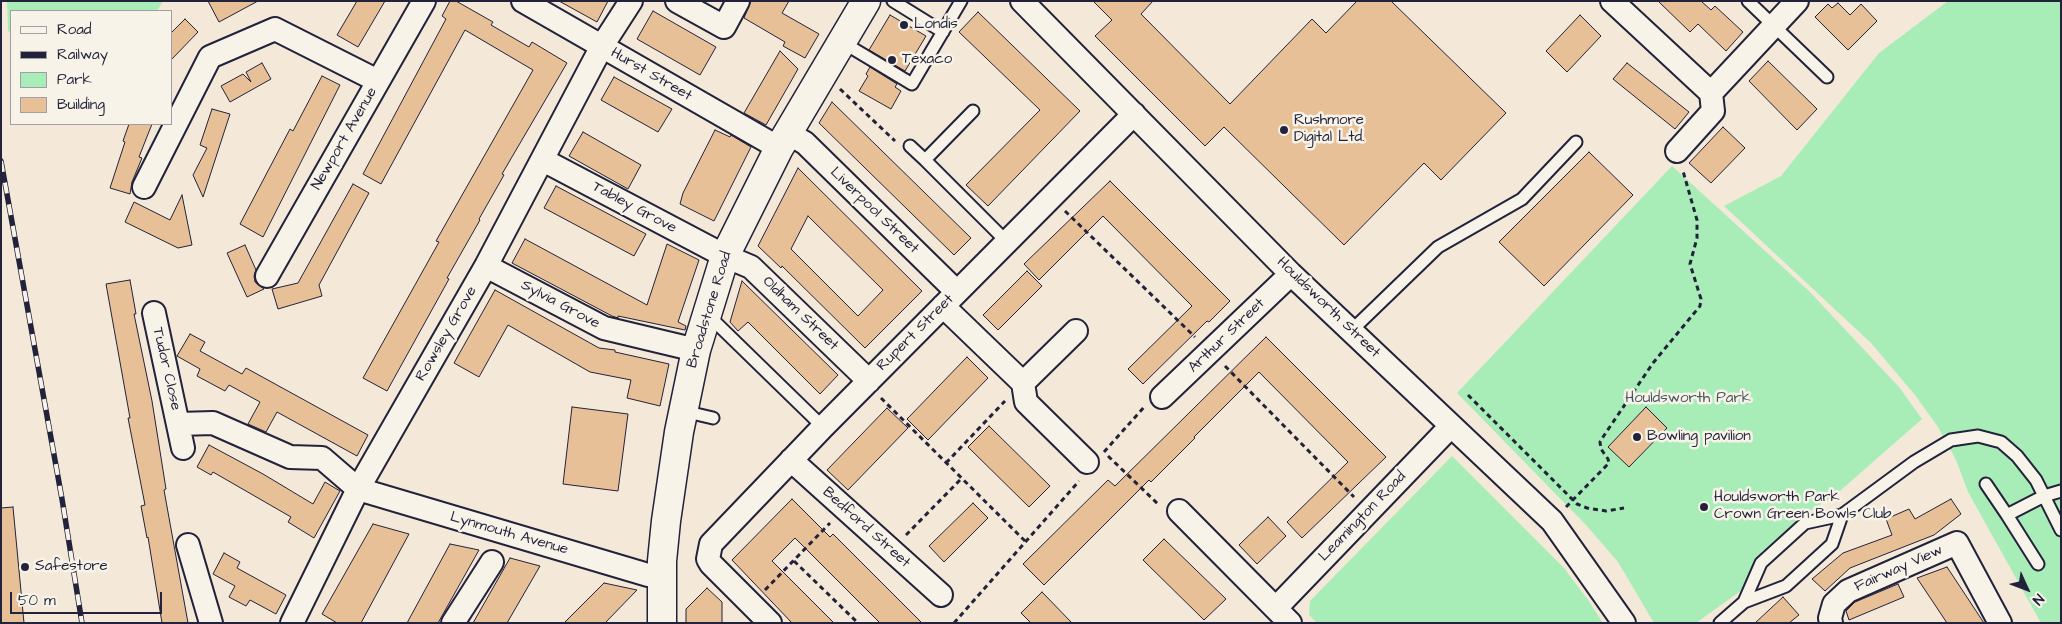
<!DOCTYPE html>
<html>
<head>
<meta charset="utf-8">
<style>
	body { margin:0 }
	#map { position:relative; width:2062px; height:624px; overflow:hidden; background:#f4e9d8; font-family:"Architects Daughter",sans-serif }
	canvas { display:block }
	.frame { position:absolute; inset:0; border:2px solid #22223b; pointer-events:none }
	.legend { position:absolute; left:10px; top:10px; width:162px; height:115px; box-sizing:border-box; background:#f7f3e8; border:1px solid #a29fa3; margin:0; padding:6px 9px; list-style:none; font-size:15px; color:#22223b }
	.legend li { display:flex; align-items:center; gap:10px; height:25px }
	.legend b { width:25px; border:1px solid #a29fa3 }
	.north { position:absolute; left:2002px; top:564px; width:50px; height:50px; -webkit-text-stroke:4px #f7f3e8; paint-order:stroke; rotate:133deg; font-size:14px; font-weight:700; line-height:20px; text-align:center; color:#22223b }
	.north::after { content:''; display:block; margin:auto; width:18px; height:22px; background:#22223b; clip-path:polygon(50% 0,100% 100%,50% 72%,0 100%) }
	.scale { position:absolute; left:10px; top:592px; width:152px; height:22px; box-sizing:border-box; border:2px solid #22223b; border-top:0; padding-left:6px; font-size:15px; line-height:18px; white-space:nowrap; color:#22223b; -webkit-text-stroke:4px #f7f3e8; paint-order:stroke }
</style>
</head>
<body>
<div id="map">
<canvas width="2062" height="624"></canvas>
<div class="frame"></div>
<ul class="legend">
<li><b style="height:6px;background:#f7f3e8"></b>Road</li>
<li><b style="height:6px;background:#22223b"></b>Railway</li>
<li><b style="height:14px;background:#a8edb8"></b>Park</li>
<li><b style="height:14px;background:#e7c097"></b>Building</li>
</ul>
<div class="north">N</div>
<div class="scale">50 m</div>
</div>
<script>
const g = document.querySelector('canvas').getContext('2d');
g.lineJoin = 'round';
function fillPath(path, color) { g.fillStyle = color; g.fill(path, 'evenodd'); }
const toPath = rows => new Path2D(rows.map(r => 'M' + r).join(''));
function stroke(path, color, width, dash) { g.strokeStyle = color; g.lineWidth = width; g.lineCap = dash ? 'butt' : 'round'; g.setLineDash(dash || []); g.stroke(path); }
function write(font, color, halo, rows, align = 'center') {
  g.font = font + ' "Architects Daughter",sans-serif'; g.lineWidth = 5; g.setLineDash([]); g.textBaseline = 'middle'; g.strokeStyle = halo; g.fillStyle = color; for (const [text, x, y, turn = 0] of rows) {
    g.save(); g.translate(x, y); g.rotate((+turn || 0) * Math.PI / 180); g.textAlign = isNaN(turn) ? turn : align; if (halo) g.strokeText(text, 0, 0); g.fillText(text, 0, 0); g.restore();
  }
}
fillPath(toPath([
	[7,1,163,1,157,11,11,11,11,33,8,31],
	[1948,1,2061,1,2061,623,2041,623,1968,492,1956,460,1938,427,1915,395,1871,343,1724,206,1781,176,1879,53],
	[1672,166,1809,291,1899,387,1922,419,1833,497,1803,515,1757,556,1742,590,1696,623,1654,623,1618,562,1586,525,1457,393],
	[1452,456,1564,568,1588,600,1603,623,1317,623,1309,615,1310,601]
]), '#a8edb8');
const building = toPath([
	[208,1,258,1,219,22,208,1],
	[357,1,385,1,358,47,337,35,357,1],
	[450,1,456,1,493,22,491,25,529,47,532,42,567,63,502,174,504,175,479,219,480,220,447,278,449,279,387,391,363,378,439,242,436,241,533,70,465,30,381,184,363,174,446,19,442,16,450,1],
	[559,1,608,1,597,22,559,1],
	[751,1,789,1,782,13,819,34,805,58,783,46,785,42,744,18,751,1],
	[1093,1,1153,1,1141,14,1230,104,1312,19,1326,33,1357,1,1391,1,1506,113,1441,180,1424,163,1344,245,1224,127,1205,146,1095,36,1112,20,1093,1],
	[1658,1,1701,1,1711,10,1715,6,1743,32,1726,51,1698,24,1690,32,1658,1],
	[1838,3,1850,15,1861,4,1877,21,1848,50,1815,17,1828,4,1832,8,1838,3],
	[653,11,716,47,700,75,637,39,653,11],
	[978,12,1080,111,988,206,966,185,1040,110,959,32,978,12],
	[890,15,926,36,905,71,869,50,890,15],
	[1580,15,1601,36,1567,72,1546,51,1580,15],
	[185,19,198,32,171,60,171,33,185,19],
	[780,51,798,69,766,125,744,113,780,51],
	[1768,61,1817,109,1797,130,1749,81,1768,61],
	[262,63,271,79,230,102,221,86,243,74,251,82,246,72,262,63],
	[1627,63,1689,112,1675,129,1613,79,1627,63],
	[870,67,897,84,895,87,901,91,891,109,859,91,868,76,866,74,870,67],
	[322,76,340,85,263,237,240,224,290,129,293,131,322,76],
	[614,77,672,109,658,132,601,100,614,77],
	[832,102,971,238,954,255,819,123,832,102],
	[212,109,230,114,203,197,193,175,207,148,200,145,212,109],
	[129,124,152,124,139,157,142,158,132,182,130,194,110,188,125,142,123,141,129,124],
	[1723,127,1745,148,1711,183,1689,163,1723,127],
	[715,130,730,137,731,135,751,147,714,221,680,204,683,193,715,130],
	[583,132,641,165,628,189,569,156,583,132],
	[1589,152,1633,195,1544,286,1499,242,1589,152],
	[798,168,922,291,865,348,782,266,781,268,758,246,798,168],
	[808,216,883,290,858,316,791,249,808,216],
	[1110,181,1230,301,1209,322,1207,321,1143,384,1128,369,1192,306,1103,216,1039,280,1024,264,1110,181],
	[353,184,369,193,319,285,322,296,278,309,272,289,298,283,353,184],
	[556,186,646,234,634,256,544,208,556,186],
	[182,195,192,245,178,248,125,222,134,202,170,220,182,195],
	[525,239,647,305,667,244,699,260,678,322,686,326,685,330,618,316,618,318,612,316,512,263,525,239],
	[245,245,256,270,254,276,255,282,264,289,247,297,227,253,245,245],
	[1027,271,1042,286,998,330,983,315,1027,271],
	[130,280,136,314,134,314,152,401,166,489,164,490,188,623,162,623,148,537,147,538,141,506,145,505,128,418,130,418,106,284,130,280],
	[742,281,838,375,820,394,748,322,738,331,730,322,742,281],
	[495,290,599,348,615,350,615,352,669,364,660,406,627,398,631,380,590,372,508,325,479,377,454,363,495,290],
	[190,334,205,342,200,351,242,374,246,368,368,435,357,456,277,412,266,432,248,424,260,402,229,385,225,391,197,376,200,369,177,356,190,334],
	[1266,337,1386,457,1302,538,1287,522,1348,462,1259,372,1194,437,1195,438,1151,482,1149,480,1044,585,1023,564,1108,480,1115,486,1266,337],
	[967,357,988,378,928,440,907,419,967,357],
	[572,407,628,414,618,491,563,484,572,407],
	[1646,407,1667,428,1629,467,1608,447,1646,407],
	[887,408,908,428,848,490,827,470,887,408],
	[989,426,1050,486,1029,507,968,447,989,426],
	[209,445,263,474,313,504,325,482,340,491,314,538,288,522,291,517,213,472,211,475,197,467,209,445],
	[792,499,830,537,833,534,922,623,880,623,795,538,772,561,834,623,792,623,732,560,792,499],
	[1951,499,1961,514,1934,535,1850,568,1825,591,1812,579,1843,553,1892,535,1886,519,1909,509,1915,519,1951,499],
	[973,503,988,518,944,562,929,546,973,503],
	[13,507,24,623,1,623,1,508,13,507],
	[1268,517,1286,536,1257,564,1239,545,1268,517],
	[373,524,409,534,361,623,337,623,322,614,373,524],
	[1164,539,1226,599,1204,620,1143,560,1164,539],
	[450,544,479,550,438,623,407,623,450,544],
	[224,553,240,562,237,568,286,595,276,614,250,600,246,606,229,597,235,586,213,574,224,553],
	[510,558,540,566,507,623,473,623,510,558],
	[1947,567,1984,623,1947,623,1917,578,1947,567],
	[604,583,637,590,605,623,564,623,604,583],
	[1898,584,1904,597,1849,620,1846,611,1855,602,1898,584],
	[707,588,722,602,722,623,686,623,686,609,707,588],
	[1042,592,1072,623,1031,623,1021,613,1042,592],
	[1783,597,1799,615,1789,623,1755,623,1783,597]
]);
fillPath(building, '#e7c097');
stroke(building, '#22223b', 1);
const lane = toPath([
	[893,1,943,32],
	[1748,1,1827,77],
	[842,42,912,84,961,1],
	[973,111,925,160,1007,242],
	[910,146,925,160],
	[708,315,823,427],
	[1351,331,1438,247,1522,199,1576,142],
	[683,411,713,418],
	[1986,484,2007,515],
	[2038,564,2007,515,2044,496,2061,491],
	[1744,602,1786,586,1832,544,1842,515],
	[1720,623,1744,602,1761,563,1805,523,1842,515,1914,462,1951,440,1978,436,2001,442,2017,456,2036,480,2061,530]
]);
const street = toPath([
	[523,1,779,148],
	[677,1,724,27,738,1],
	[1022,1,1291,274,1552,521,1624,623],
	[1612,1,1711,93,1797,1],
	[788,133,805,143,957,292],
	[1677,151,1713,111,1711,93],
	[543,160,725,256,751,267,869,381],
	[144,187,210,57,275,29,378,81],
	[486,266,604,328,696,350],
	[267,276,424,1],
	[943,306,1023,383,1026,402,1087,462],
	[154,313,183,448],
	[1023,383,1076,331],
	[1162,397,1291,274],
	[179,424,213,423,290,457,322,458,358,489,648,575,661,576],
	[791,460,941,595],
	[1179,511,1290,623],
	[188,545,211,623],
	[1276,608,1451,426],
	[292,623,358,489,486,266,602,46,631,1],
	[453,623,492,562],
	[770,623,711,564,708,559,711,544,823,427,1134,114],
	[1831,623,1830,618,1834,604,1848,591,1957,543,2000,623]
]);
const secondary = toPath([
	[662,623,662,561,666,521,679,432,696,350,725,256,779,148,866,1]
]);
stroke(lane, '#22223b', 15);
stroke(street, '#22223b', 26);
stroke(secondary, '#22223b', 31);
stroke(toPath([
	[840,89,895,141],
	[1065,211,1195,337],
	[1225,366,1354,497],
	[1468,395,1577,504,1587,508,1606,511,1624,508],
	[881,398,1026,542],
	[1104,452,1145,406],
	[1108,456,1159,505],
	[946,463,1005,401],
	[1566,507,1609,463,1608,459,1601,449,1600,442,1603,437,1653,363,1700,306,1701,299,1690,264,1697,238,1697,220,1683,171],
	[906,535,962,478],
	[794,561,858,623],
	[765,590,830,523],
	[954,623,1079,481]
]), '#22223b', 3, [5, 4]);
stroke(lane, '#f7f3e8', 11);
stroke(street, '#f7f3e8', 22);
stroke(secondary, '#f7f3e8', 28);
const rail = toPath([
	[1,161,62,499,82,623]
]);
stroke(rail, '#22223b', 5.5);
stroke(rail, '#f7f3e8', 4, [11]);
for (const [x, y, r, color] of [
	[904,25,5,"#22223b"],
	[892,60,5,"#22223b"],
	[1284,130,5,"#22223b"],
	[1637,437,5,"#22223b"],
	[1704,507,5,"#22223b"],
	[25,567,5,"#22223b"]
]) { const dot = new Path2D(); dot.arc(x, y, r, 0, 2 * Math.PI); g.fillStyle = color; g.fill(dot); stroke(dot, '#f7f3e8', 2); }
write('15px', '#22223b', '#f7f3e8', [
	["Londis",914,25],
	["Texaco",902,60],
	["Rushmore",1294,121],
	["Digital Ltd.",1294,138],
	["Bowling pavilion",1647,437],
	["Houldsworth Park",1714,498],
	["Crown Green Bowls Club",1714,515],
	["Safestore",35,567]
], 'left');
write('15px', '#22223b', '#f7f3e8', [
	["Hurst Street",651,75,30],
	["Newport Avenue",345,139,-60],
	["Tabley Grove",634,208,28],
	["Liverpool Street",874,211,44],
	["Sylvia Grove",560,305,28],
	["Houldsworth Street",1328,308,44],
	["Broadstone Road",710,310,-73],
	["Oldham Street",800,314,44],
	["Rupert Street",916,333,-45],
	["Rowsley Grove",447,334,-60],
	["Arthur Street",1227,336,-44],
	["Tudor Close",166,369,77],
	["Leamington Road",1363,517,-46],
	["Bedford Street",866,528,42],
	["Lynmouth Avenue",509,534,16],
	["Fairway View",1899,569,-24]
]);
write('15px', '#44555a', '#f7f3e8', [
	["Houldsworth Park",1688,399]
]);
</script>
</body>
</html>
